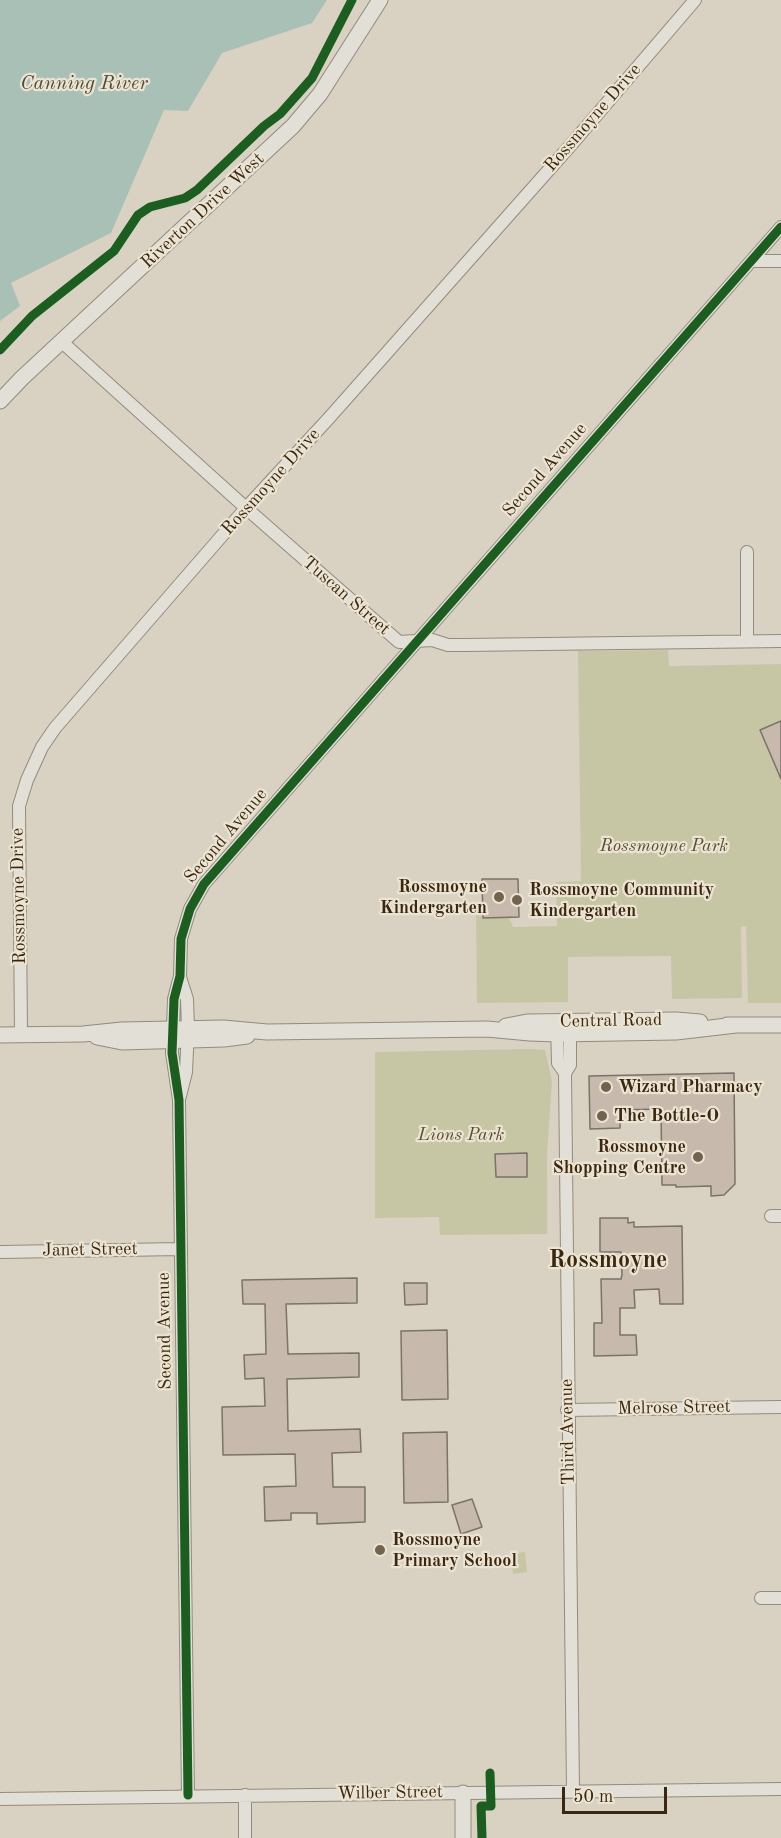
<!DOCTYPE html>
<html>
<head>
<meta charset="utf-8">
<style>
	body { margin:0 }
	#map { position:relative; width:781px; height:1838px; overflow:hidden; background:#d9d2c2; font-family:"Old Standard TT",serif }
	canvas { display:block }
	.scale { position:absolute; left:562px; top:1787px; width:105px; height:27px; box-sizing:border-box; border:3px solid #3b2710; border-top:0; padding-left:8px; font-size:18px; line-height:21px; white-space:nowrap; color:#3b2710; -webkit-text-stroke:4px #ece4d2; paint-order:stroke }
</style>
</head>
<body>
<div id="map">
<canvas width="781" height="1838"></canvas>
<div class="scale">50 m</div>
</div>
<script>
const g = document.querySelector('canvas').getContext('2d');
g.lineJoin = 'round';
function fillPath(path, color) { g.fillStyle = color; g.fill(path, 'evenodd'); }
const toPath = rows => new Path2D(rows.map(r => 'M' + r).join(''));
function stroke(path, color, width, dash) { g.strokeStyle = color; g.lineWidth = width; g.lineCap = dash ? 'butt' : 'round'; g.setLineDash(dash || []); g.stroke(path); }
function write(font, color, halo, rows, align = 'center') {
  g.font = font + ' "Old Standard TT",serif'; g.lineWidth = 4.5; g.setLineDash([]); g.textBaseline = 'middle'; g.strokeStyle = halo; g.fillStyle = color; for (const [text, x, y, turn = 0] of rows) {
    g.save(); g.translate(x, y); g.rotate((+turn || 0) * Math.PI / 180); g.textAlign = isNaN(turn) ? turn : align; if (halo) g.strokeText(text, 0, 0); g.fillText(text, 0, 0); g.restore();
  }
}
fillPath(toPath([
	[668,650,669,666,781,664,781,1003,748,1003,746,926,741,927,742,998,672,999,671,956,568,957,568,1002,477,1003,476,909,483,909,483,918,509,917,513,927,557,926,556,882,581,881,578,651],
	[528,1049,545,1050,552,1081,547,1154,547,1234,440,1235,439,1217,375,1218,375,1052],
	[525,1552,527,1572,513,1574,511,1554]
]), '#c7c6a4');
fillPath(toPath([
	[0,0,327,0,312,23,222,53,188,111,164,110,111,233,11,283,20,306,0,321]
]), '#a9c0b6');
const building = toPath([
	[781,721,781,779,760,730,781,721],
	[482,879,518,879,519,917,483,918,482,879],
	[734,1073,735,1184,724,1195,711,1196,711,1186,676,1187,676,1185,662,1185,661,1109,620,1110,620,1128,590,1129,589,1076,734,1073],
	[527,1153,527,1177,496,1177,495,1154,527,1153],
	[600,1218,628,1218,628,1223,634,1222,634,1227,682,1226,683,1304,660,1304,659,1289,634,1290,635,1308,620,1308,620,1335,636,1335,637,1355,594,1356,594,1323,602,1323,601,1279,621,1279,622,1275,621,1252,600,1252,600,1218],
	[357,1278,357,1303,286,1304,288,1354,359,1353,359,1377,287,1379,288,1431,360,1429,361,1452,332,1453,333,1487,365,1487,365,1522,317,1524,317,1513,291,1513,291,1520,265,1521,264,1487,296,1486,295,1454,223,1455,222,1407,265,1406,264,1378,245,1379,244,1355,266,1354,265,1304,243,1304,242,1280,357,1278],
	[404,1283,427,1283,427,1304,405,1305,404,1283],
	[447,1330,448,1399,402,1400,401,1331,447,1330],
	[447,1432,448,1502,404,1503,403,1433,447,1432],
	[472,1499,482,1527,461,1534,452,1505,472,1499]
]);
fillPath(building, '#c7b9ac');
stroke(building, '#7a7368', 1.5);
const minor = toPath([
	[752,261,781,261],
	[62,342,246,508,399,642,432,640,448,645,464,645,781,641],
	[747,552,747,641],
	[557,1026,558,1063,565,1073,573,1791],
	[21,1035,19,806,27,780,42,747,55,728,246,508,329,418,570,146,695,0],
	[565,1073,570,1065,570,1025],
	[180,1096,186,1072,188,1028,187,999,180,977],
	[771,1216,781,1216],
	[0,1252,180,1249],
	[567,1410,781,1407],
	[761,1598,781,1598],
	[188,1795,179,1100,172,1053,174,999,180,976,181,939,190,909,204,884,781,227],
	[245,1795,245,1838],
	[0,1799,781,1789]
]);
const tertiary = toPath([
	[0,401,22,378,293,126,320,94,380,0],
	[727,1025,781,1025],
	[506,1026,527,1022,676,1020,700,1022],
	[0,1035,83,1034,122,1030,223,1028,267,1032,487,1029,530,1033,557,1034,676,1032,736,1025],
	[97,1037,122,1042,224,1039,247,1036],
	[463,1793,463,1838]
]);
stroke(minor, '#928b7f', 14);
stroke(tertiary, '#928b7f', 17);
stroke(minor, '#e2dfd6', 12);
stroke(tertiary, '#e2dfd6', 15);
stroke(toPath([
	[0,350,32,316,114,251,138,215,150,207,185,198,197,190,264,126,280,114,312,78,352,0],
	[188,1795,179,1100,172,1053,174,999,180,976,181,939,190,909,204,884,781,227],
	[482,1838,481,1806,491,1806,490,1773]
]), '#1b5e20', 9);
for (const [x, y, r, color] of [
	[499,897,6,"#72634e"],
	[517,900,6,"#72634e"],
	[606,1087,6,"#72634e"],
	[602,1116,6,"#72634e"],
	[698,1157,6,"#72634e"],
	[380,1550,6,"#72634e"]
]) { const dot = new Path2D(); dot.arc(x, y, r, 0, 2 * Math.PI); g.fillStyle = color; g.fill(dot); stroke(dot, '#ece4d2', 2); }
write('18px', '#3b2710', '#ece4d2', [
	["Rossmoyne Drive",593,118,-49],
	["Riverton Drive West",203,211,-43],
	["Second Avenue",545,470,-49],
	["Rossmoyne Drive",271,482,-48],
	["Tuscan Street",346,596,41],
	["Second Avenue",226,836,-50],
	["Rossmoyne Drive",19,896,-91],
	["Central Road",611,1021,-1],
	["Janet Street",90,1250,-1],
	["Second Avenue",165,1331,-91],
	["Melrose Street",674,1408,-1],
	["Third Avenue",568,1432,-91],
	["Wilber Street",390,1793,-1]
]);
write('italic 18px', '#5a4c2f', '#ece4d2', [
	["Rossmoyne Park",664,846],
	["Lions Park",461,1135]
]);
write('bold 18px', '#3b2710', '#ece4d2', [
	["Rossmoyne",487,887,"right"],
	["Kindergarten",487,908,"right"],
	["Rossmoyne Community",529,890],
	["Kindergarten",529,911],
	["Wizard Pharmacy",618,1087],
	["The Bottle-O",614,1116],
	["Rossmoyne",686,1147,"right"],
	["Shopping Centre",686,1168,"right"],
	["Rossmoyne",392,1540],
	["Primary School",392,1561]
], 'left');
write('italic 20px', '#524c38', '#ece4d2', [
	["Canning River",84,84]
]);
write('bold 24px', '#3b2710', '#ece4d2', [
	["Rossmoyne",608,1261]
]);
</script>
</body>
</html>
